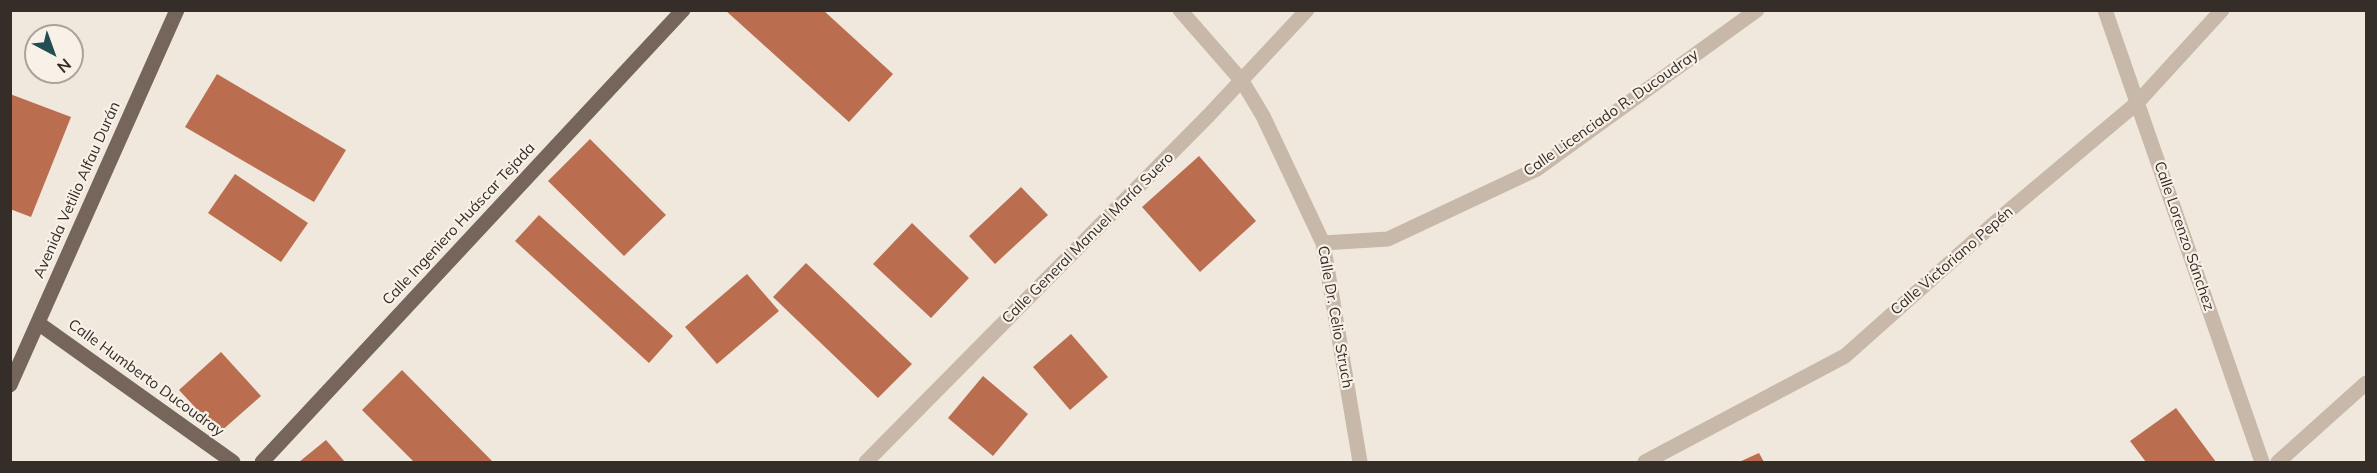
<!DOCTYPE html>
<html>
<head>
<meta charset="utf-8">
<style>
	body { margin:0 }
	#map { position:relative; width:2377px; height:473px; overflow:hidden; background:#f0e8dc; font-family:Mulish,sans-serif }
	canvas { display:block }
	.frame { position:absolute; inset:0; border:12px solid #352d28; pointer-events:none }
	.north { position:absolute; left:24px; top:24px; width:60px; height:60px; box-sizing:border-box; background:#f8f1e8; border:2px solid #aaa39b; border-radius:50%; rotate:139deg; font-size:16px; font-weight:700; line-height:24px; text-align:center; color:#352d28 }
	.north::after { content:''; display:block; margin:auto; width:21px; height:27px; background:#224d52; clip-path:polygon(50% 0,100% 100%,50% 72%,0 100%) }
</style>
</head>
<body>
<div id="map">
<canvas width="2377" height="473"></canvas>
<div class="frame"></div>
<div class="north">N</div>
</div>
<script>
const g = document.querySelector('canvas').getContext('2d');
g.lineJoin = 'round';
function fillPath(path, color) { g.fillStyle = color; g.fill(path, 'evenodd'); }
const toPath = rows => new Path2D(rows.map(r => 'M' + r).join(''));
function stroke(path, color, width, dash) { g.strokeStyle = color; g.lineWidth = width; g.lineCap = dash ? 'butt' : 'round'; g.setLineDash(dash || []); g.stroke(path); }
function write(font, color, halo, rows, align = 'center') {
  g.font = font + ' Mulish,sans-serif'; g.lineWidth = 4.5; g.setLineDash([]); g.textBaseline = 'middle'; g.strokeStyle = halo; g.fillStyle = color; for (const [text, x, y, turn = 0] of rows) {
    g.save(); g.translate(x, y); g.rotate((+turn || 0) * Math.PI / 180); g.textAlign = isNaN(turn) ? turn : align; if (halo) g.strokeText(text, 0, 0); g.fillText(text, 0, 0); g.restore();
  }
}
fillPath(toPath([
	[725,10,823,10,893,74,849,122],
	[217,74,346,150,314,202,185,127],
	[10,94,71,117,31,217,10,209],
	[590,139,666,215,624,256,548,181],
	[1199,156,1256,221,1200,272,1142,207],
	[235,174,308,223,281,262,208,213],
	[1021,187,1048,215,995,264,969,236],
	[539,215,673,336,649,363,515,241],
	[912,223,969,278,931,318,873,264],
	[806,263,912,364,878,398,773,297],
	[747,274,779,311,717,364,685,327],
	[1071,334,1108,377,1070,410,1033,367],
	[221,352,261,396,219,433,179,390],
	[402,370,493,462,414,462,362,410],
	[983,376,1028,414,993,456,948,418],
	[2176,408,2216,462,2146,462,2130,441],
	[326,440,345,462,299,462],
	[1759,453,1764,462,1739,462]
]), '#bb6e4f');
stroke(toPath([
	[1180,10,1242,81,1263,116,1323,243,1360,462],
	[2105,10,2262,462],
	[1323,243,1388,239,1537,169,1757,10],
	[866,462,1209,115,1307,10],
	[1645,462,1845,356,1999,219,2137,103,2222,10],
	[2278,462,2366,383]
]), '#c7b8a9', 15);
stroke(toPath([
	[38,323,233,462],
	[10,385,177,10],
	[262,462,683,10]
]), '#75655b', 15);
write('15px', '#352d28', '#f8f1e8', [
	["Calle Licenciado R. Ducoudray",1611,113,-35],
	["Avenida Vetilio Alfau Durán",77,190,-66],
	["Calle Ingeniero Huáscar Tejada",459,224,-47],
	["Calle Lorenzo Sánchez",2184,236,71],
	["Calle General Manuel María Suero",1088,238,-45],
	["Calle Victoriano Pepén",1952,261,-41],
	["Calle Dr. Celio Struch",1335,317,80],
	["Calle Humberto Ducoudray",146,378,36]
]);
</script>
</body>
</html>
